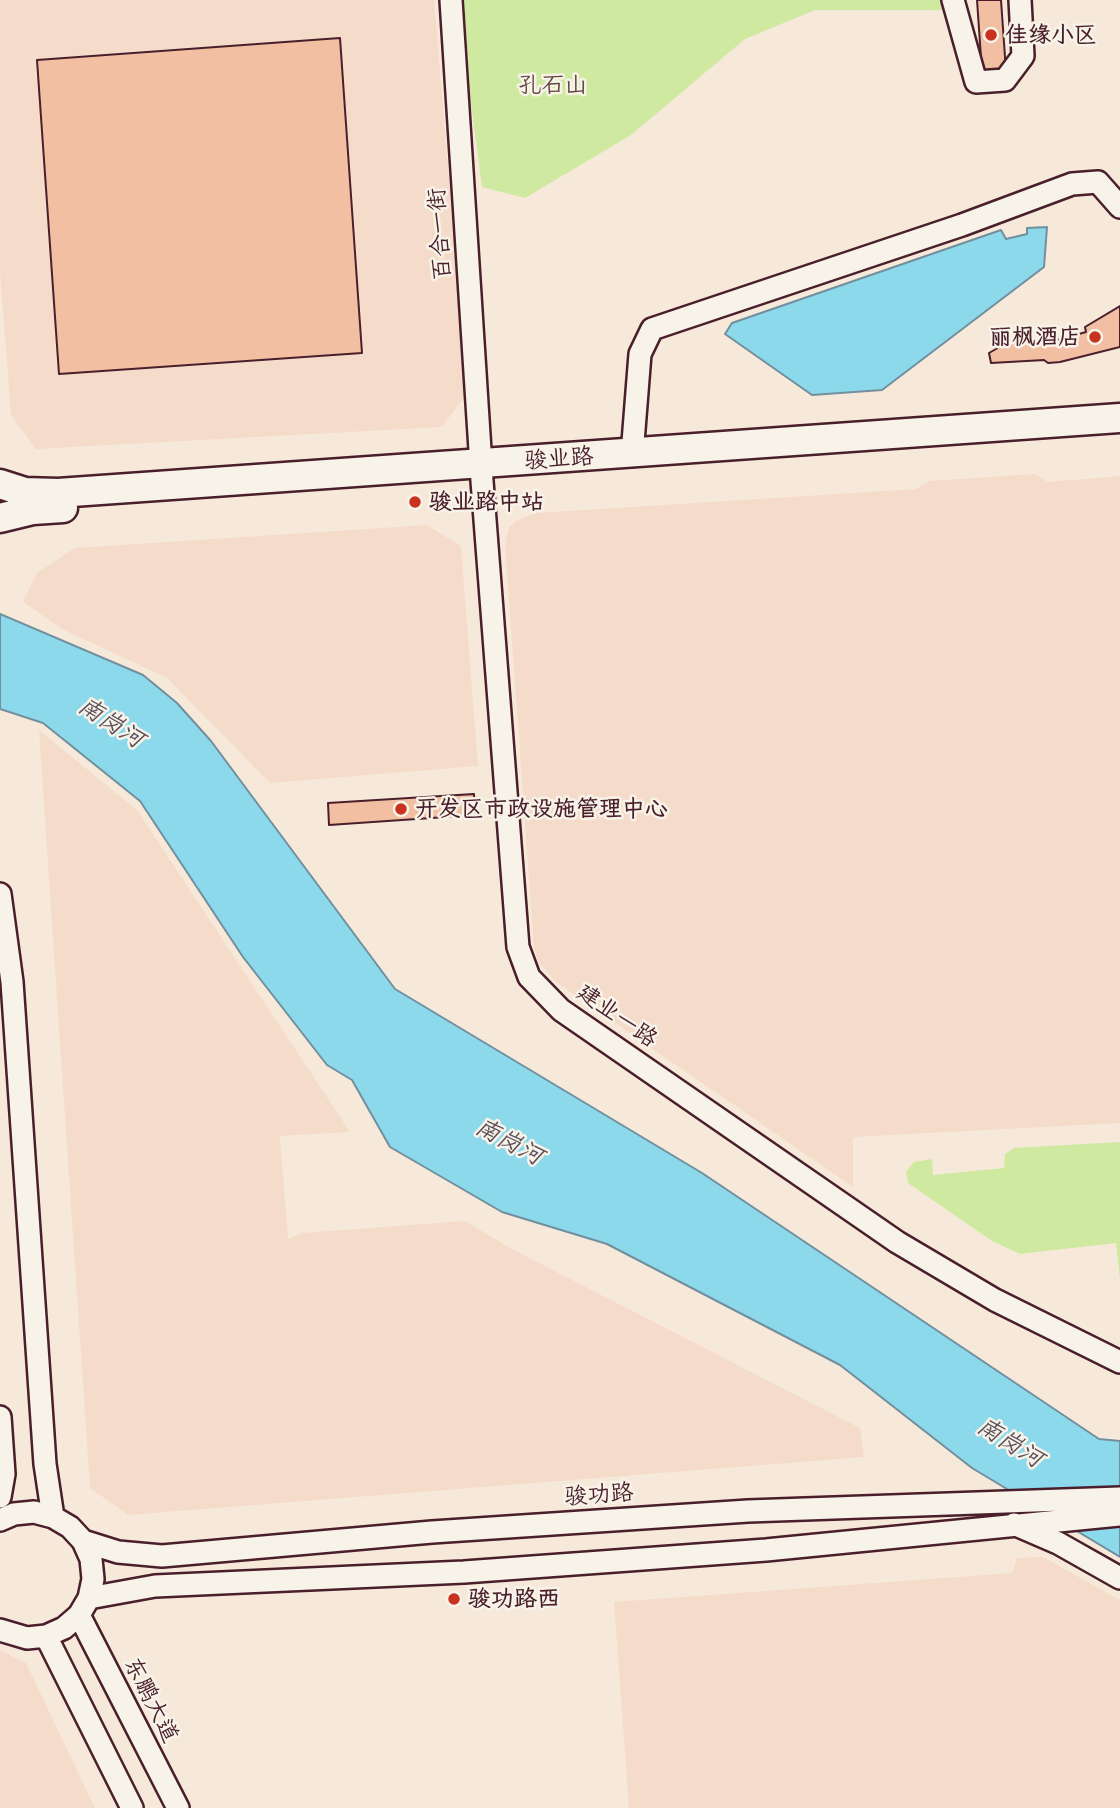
<!DOCTYPE html>
<html>
<head>
<meta charset="utf-8">
<style>
	body { margin:0 }
	canvas { display:block; background:#f6e9da }
</style>
</head>
<body>
<canvas width="1120" height="1808"></canvas>
<script>
const g = document.querySelector('canvas').getContext('2d');
g.lineJoin = 'round';
function fillPath(path, color) { g.fillStyle = color; g.fill(path, 'evenodd'); }
const toPath = rows => new Path2D(rows.map(r => 'M' + r).join(''));
function stroke(path, color, width, dash) { g.strokeStyle = color; g.lineWidth = width; g.lineCap = dash ? 'butt' : 'round'; g.setLineDash(dash || []); g.stroke(path); }
function write(font, color, halo, rows, align = 'center') {
  g.font = font + ' Delius,"LXGW WenKai TC",sans-serif'; g.lineWidth = 5; g.setLineDash([]); g.textBaseline = 'middle'; g.strokeStyle = halo; g.fillStyle = color; for (const [text, x, y, turn = 0] of rows) {
    g.save(); g.translate(x, y); g.rotate((+turn || 0) * Math.PI / 180); g.textAlign = isNaN(turn) ? turn : align; if (halo) g.strokeText(text, 0, 0); g.fillText(text, 0, 0); g.restore();
  }
}
fillPath(toPath([
	[0,0,434,0,467,393,442,427,36,449,11,415,0,272],
	[1035,474,1048,482,1120,476,1120,1123,853,1137,853,1187,557,983,538,962,534,947,505,546,509,527,517,520,536,513,916,489,930,481],
	[427,525,461,546,478,766,270,783,167,678,64,630,23,602,37,573,75,548],
	[39,730,137,810,350,1132,280,1136,288,1239,302,1233,465,1221,510,1248,860,1428,864,1457,128,1515,90,1488],
	[1043,1557,1120,1600,1120,1808,629,1808,614,1602,1012,1573,1017,1558],
	[0,1650,26,1663,95,1808,0,1808]
]), '#f5dcca');
fillPath(toPath([
	[464,0,942,0,943,10,815,10,745,39,631,135,525,198,482,187,470,97],
	[1120,1142,1120,1279,1116,1243,1020,1254,992,1241,908,1183,906,1172,914,1162,932,1159,933,1175,1004,1168,1005,1154,1014,1148]
]), '#cfeaa0');
const water = toPath([
	[1047,227,1044,267,882,390,812,395,725,334,732,323,1001,230,1006,239,1027,234,1027,228,1047,227],
	[0,614,143,675,177,703,211,741,395,989,702,1173,1099,1439,1120,1441,1120,1557,972,1468,840,1365,607,1244,502,1212,390,1147,352,1080,327,1065,243,957,140,801,43,723,0,709,0,614]
]);
fillPath(water, '#8cd9eb');
stroke(water, '#728f9e', 2);
const building = toPath([
	[977,0,1001,0,1006,71,982,72,977,0],
	[340,38,362,353,59,374,37,60,340,38],
	[1120,306,1120,347,1060,362,1048,363,1044,360,991,363,989,353,1010,341,1043,344,1086,332,1085,327,1120,306],
	[474,794,475,815,329,825,328,803,474,794]
]);
fillPath(building, '#f2bfa3');
stroke(building, '#4a1f2b', 2);
const minor = toPath([
	[451,0,482,481,518,947,529,977,561,1010,897,1242,995,1300,1120,1362],
	[953,0,976,82,1005,80,1023,56,1020,0],
	[632,455,640,354,652,329,962,225,1072,184,1098,182,1120,207],
	[0,894,12,982,45,1464,53,1517],
	[0,1417,4,1474,0,1497],
	[0,1520,14,1514,34,1512,53,1517,70,1527,83,1541,91,1559,93,1579,89,1598,79,1615,64,1628,46,1636,27,1638,0,1630],
	[1014,1524,1058,1543,1120,1578],
	[83,1541,118,1552,162,1556,432,1532,748,1511,1120,1498],
	[89,1598,155,1586,464,1572,766,1550,1120,1515],
	[79,1615,178,1808],
	[46,1636,132,1808]
]);
const major = toPath([
	[0,484,25,492,58,493,1120,418],
	[0,518,33,510,63,508]
]);
stroke(minor, '#4a1f2b', 26);
stroke(major, '#4a1f2b', 33);
stroke(minor, '#f7f3e8', 21);
stroke(major, '#f7f3e8', 28);
for (const [x, y, r, color] of [
	[991,35,7,"#c8321e"],
	[1095,337,7,"#c8321e"],
	[415,502,7,"#c8321e"],
	[401,809,7,"#c8321e"],
	[454,1599,7,"#c8321e"]
]) { const dot = new Path2D(); dot.arc(x, y, r, 0, 2 * Math.PI); g.fillStyle = color; g.fill(dot); stroke(dot, '#f7f3e8', 2.5); }
write('bold 23px', '#4a1f2b', '#f7f3e8', [
	["佳缘小区",1005,35],
	["丽枫酒店",1081,337,"right"],
	["骏业路中站",429,502],
	["开发区市政设施管理中心",415,809],
	["骏功路西",468,1599]
], 'left');
write('23px', '#654842', '#f7f3e8', [
	["孔石山",553,85]
]);
write('23px', '#4a1f2b', '#f7f3e8', [
	["百合一街",440,234,-94],
	["骏业路",559,459,-4],
	["建业一路",617,1016,35],
	["骏功路",599,1495,-4],
	["东鹏大道",151,1700,63]
]);
write('italic 24px', '#5a4e5b', '#f7f3e8', [
	["南岗河",111,723,33],
	["南岗河",509,1142,28],
	["南岗河",1010,1443,32]
]);
</script>
</body>
</html>
